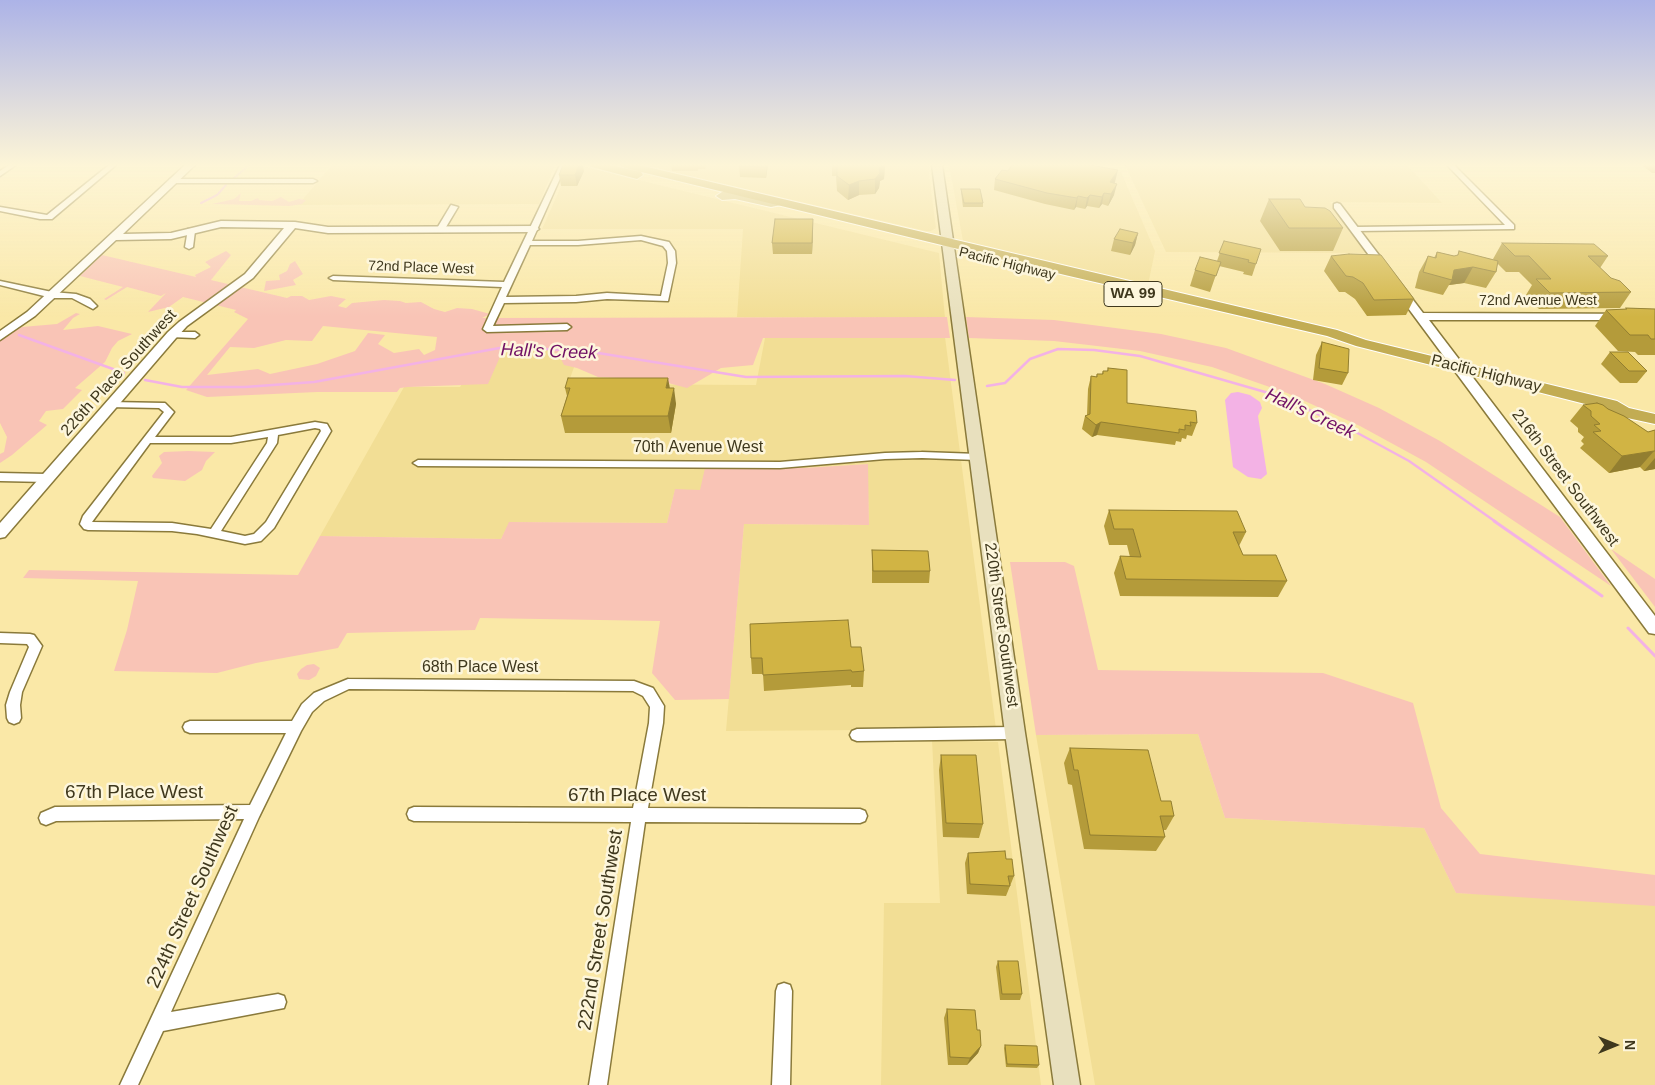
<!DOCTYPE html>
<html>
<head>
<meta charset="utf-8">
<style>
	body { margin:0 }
	#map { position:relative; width:1655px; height:1085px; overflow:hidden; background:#fae8a7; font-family:Arial,sans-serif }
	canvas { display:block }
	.north { position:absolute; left:1590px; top:1020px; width:50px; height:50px; -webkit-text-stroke:4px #fdf6dc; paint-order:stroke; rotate:90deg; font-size:14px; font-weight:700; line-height:20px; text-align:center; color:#3f381d }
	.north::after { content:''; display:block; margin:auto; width:18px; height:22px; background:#3f381d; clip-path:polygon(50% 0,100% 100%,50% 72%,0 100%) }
</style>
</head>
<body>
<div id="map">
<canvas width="1655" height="1085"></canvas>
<div class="north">N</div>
</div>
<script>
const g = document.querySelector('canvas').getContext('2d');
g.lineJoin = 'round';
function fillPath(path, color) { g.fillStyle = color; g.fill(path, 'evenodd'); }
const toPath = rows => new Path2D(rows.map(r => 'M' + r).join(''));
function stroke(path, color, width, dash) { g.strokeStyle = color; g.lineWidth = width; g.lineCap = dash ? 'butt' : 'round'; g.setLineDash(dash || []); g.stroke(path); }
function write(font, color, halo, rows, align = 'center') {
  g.font = font + ' Arial,sans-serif'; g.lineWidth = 5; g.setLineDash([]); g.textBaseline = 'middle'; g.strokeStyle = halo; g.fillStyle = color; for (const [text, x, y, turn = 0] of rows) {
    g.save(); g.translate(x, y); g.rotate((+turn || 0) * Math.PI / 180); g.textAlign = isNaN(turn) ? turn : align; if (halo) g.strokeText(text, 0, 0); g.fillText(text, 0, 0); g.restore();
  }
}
fillPath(toPath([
	[332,165,555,165,539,204,298,205],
	[577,165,939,253,945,318,737,317,743,229,542,229,570,166],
	[642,165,928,165,936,228,931,231,926,231],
	[949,165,1086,165,1121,172,1155,251,1148,285,963,241],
	[1125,165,1407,165,1442,203,1330,202,1368,253,1166,252],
	[945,337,996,729,726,731,744,524,869,525,867,464,804,468,700,490,675,490,667,523,510,522,501,539,320,536,404,387,460,387,480,355,501,351,549,350,578,356,568,384,756,385,765,338],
	[1198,734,1225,818,1424,828,1456,893,1655,902,1655,1085,1095,1085,1036,735],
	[932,740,998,742,1041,1085,881,1085,884,903,940,903]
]), '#f2de95');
fillPath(toPath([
	[241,193,239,201,251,201,258,198,259,200,272,201,281,197,289,202,299,199,306,200,302,204,290,206,212,204,234,199],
	[226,251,231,255,211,280,287,298,291,296,302,296,309,300,331,296,346,299,338,306,346,308,352,303,384,300,400,301,406,303,421,302,434,309,445,312,457,308,472,309,490,314,482,318,947,317,950,338,763,338,753,365,721,368,687,388,657,380,598,377,577,368,564,365,559,355,548,349,503,350,488,384,408,387,400,388,397,392,317,392,207,397,186,390,248,319,234,312,236,310,183,297,169,307,148,312,166,293,161,296,127,287,106,300,104,299,123,287,80,276,102,255,196,277,195,275,211,267,205,262],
	[323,326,437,337,435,350,424,355,419,349,394,353,378,344,385,335,368,333,355,351,317,364,270,374,258,369,207,375,230,347,254,348,286,340,312,341],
	[295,261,303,274,293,280,296,285,264,291,266,281,280,280,279,275,287,271,290,264],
	[76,313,80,314,73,318,63,330,98,326,132,334,118,341,112,348,105,362,75,388,82,390,63,409,46,411,39,421,47,425,12,455,0,463,0,454,4,452,7,437,0,423,0,341,22,327,57,324],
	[966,317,1054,320,1161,334,1226,348,1325,384,1379,408,1440,441,1560,517,1611,586,1426,462,1360,426,1287,393,1212,367,1140,351,1054,341,969,338],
	[188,451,215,452,206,461,202,470,185,481,153,478,152,476,162,463,159,456,164,452],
	[868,464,869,525,744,524,729,699,675,700,652,673,660,621,480,618,475,630,347,633,338,648,256,663,217,673,114,671,127,630,138,581,23,578,29,570,298,575,320,536,501,539,509,522,667,523,675,489,700,490,705,468,804,468],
	[1611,549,1655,579,1655,607],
	[1010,562,1065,562,1074,566,1098,670,1323,673,1413,703,1441,808,1480,854,1655,875,1655,906,1456,893,1424,828,1225,818,1198,734,1036,735],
	[314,664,320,668,316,676,309,680,299,679,297,674,301,669,307,665]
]), '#f9c4b6');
fillPath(toPath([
	[1238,392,1250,395,1260,402,1262,408,1258,416,1267,474,1261,479,1248,477,1233,467,1225,400,1231,393]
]), '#f3b2e5');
stroke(toPath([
	[234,178,249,165],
	[201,203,217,195,226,185]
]), '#f3b2e5', 2);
stroke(toPath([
	[19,335,124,373],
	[145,380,182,387,245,387,314,382,505,347,586,351,746,377,905,376,955,380],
	[987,386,1005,383,1030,359,1058,349,1094,350,1140,356,1279,396,1352,430,1409,461,1496,522]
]), '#f3b2e5', 2.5);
stroke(toPath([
	[1494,521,1602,596],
	[1628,628,1655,656]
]), '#f3b2e5', 3);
const minor = toPath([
	[9,165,16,165,0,176,0,171,9,165],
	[109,165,116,165,52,219,40,219,0,211,0,207,47,215,109,165],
	[560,165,566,165,532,241,578,241,641,236,669,242,675,251,676,263,668,301,607,299,576,302,504,303,493,326,567,324,571,327,567,330,487,332,483,329,502,287,333,280,329,278,333,276,504,282,560,165],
	[641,240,663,246,667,251,668,263,661,296,607,293,576,296,506,297,530,245,578,245,641,240],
	[1447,165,1454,165,1514,225,1514,229,1355,231,1351,229,1355,227,1505,225,1447,165],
	[170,179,313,179,317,181,313,183,173,183,169,181,170,179],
	[451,205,458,207,443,232,437,232,436,230,451,205],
	[188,229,195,231,193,247,189,249,185,247,188,229],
	[0,281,52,292,76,294,90,299,97,306,93,309,72,298,52,298,0,285,0,281],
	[172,332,195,332,199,335,195,338,169,337,169,333,172,332],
	[110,402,165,403,174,412,155,437,231,437,315,422,327,424,331,431,274,528,261,541,245,544,197,534,172,531,88,530,84,529,80,524,83,516,164,412,159,408,107,407,105,405,110,402],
	[315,428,320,429,321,431,266,522,254,534,245,536,221,531,277,443,278,435,315,428],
	[268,437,267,443,211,529,172,523,92,522,150,443,231,443,268,437],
	[922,452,978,454,983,457,978,460,922,458,885,459,780,468,418,466,413,463,418,460,780,462,885,453,922,452],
	[0,473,47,474,52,478,47,482,0,481,0,473],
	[0,633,30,634,34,635,42,646,22,692,20,705,21,718,19,722,14,724,9,722,7,718,6,705,10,692,29,647,27,644,0,643,0,633],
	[348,679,634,681,653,688,664,706,663,723,648,808,860,809,865,811,867,816,865,821,860,823,645,822,607,1085,589,1085,631,822,414,821,409,819,407,814,409,809,414,807,633,808,649,723,650,707,643,696,633,691,349,689,324,701,312,712,301,731,259,817,171,1012,278,994,284,996,286,1002,284,1008,163,1031,138,1085,120,1085,244,819,56,821,46,825,41,823,39,818,41,813,55,807,250,805,286,733,190,733,185,731,183,727,185,723,190,721,292,721,302,704,314,693,348,679],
	[1015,727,1020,729,1022,733,1020,737,1015,739,857,741,852,739,850,735,852,731,857,729,1015,727],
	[784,983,790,985,792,991,790,1085,772,1085,776,991,778,985,784,983]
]);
const tertiary = toPath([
	[185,165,195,165,123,234,171,233,221,221,295,222,328,227,534,226,539,229,534,232,328,233,295,228,253,278,187,326,176,338,5,537,0,538,0,523,168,332,179,322,245,274,284,228,221,227,171,239,116,240,35,316,0,340,0,331,27,312,185,165],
	[1337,203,1340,204,1423,313,1655,314,1655,320,1429,320,1655,616,1655,634,1649,633,1334,208,1334,204,1337,203]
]);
const secondary = toPath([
	[932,165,942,165,1025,733,1080,1085,1054,1085,1005,733,932,165]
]);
const primary = toPath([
	[735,191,771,199,777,198,783,202,781,205,771,207,735,199,722,200,716,196,722,192,735,191]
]);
const trunk = toPath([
	[590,165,610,165,641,172,643,175,637,179,592,167,590,165],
	[619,165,639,165,1337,330,1366,340,1617,401,1629,408,1655,414,1655,424,1618,416,1605,409,1356,346,1327,336,1065,275,625,168,619,165]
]);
stroke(minor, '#8a7a3b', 3);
stroke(tertiary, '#8a7a3b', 3);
stroke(secondary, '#8a7a3b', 3);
stroke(primary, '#fff', 2);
stroke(trunk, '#fff', 2);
fillPath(minor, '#fff');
fillPath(tertiary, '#fff');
fillPath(secondary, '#e8e0be');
fillPath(primary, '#d1c17e');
fillPath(trunk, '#c2ac53');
fillPath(toPath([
	[671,165,706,165,705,169,698,169,698,171,672,171],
	[768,165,766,178,740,177,739,166],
	[832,165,885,165,884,179,880,181,879,188,875,194,859,195,848,200,837,191,836,176,832,176],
	[1642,165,1655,165,1655,173,1652,173],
	[584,171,577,186,561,186,559,175],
	[1008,171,1115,182,1114,183,1114,195,1108,206,1102,204,1099,208,1087,206,1085,209,1076,207,1074,210,1045,204,994,190,995,179],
	[961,189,983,203,983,207,963,207,961,192],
	[1269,199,1305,207,1343,228,1333,251,1280,251,1260,221],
	[813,230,812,254,773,254,772,243],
	[1138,233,1135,245,1130,255,1111,251,1114,239],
	[1224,241,1256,264,1252,276,1243,274,1244,272,1219,266,1210,292,1190,286,1195,270,1217,261],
	[1502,243,1608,256,1600,268,1611,278,1631,292,1620,308,1539,309,1526,295,1532,285,1519,272,1506,272,1497,263,1496,272,1486,288,1464,283,1449,285,1443,295,1415,288,1419,272,1428,256,1434,258,1437,252,1454,256,1457,256,1459,251,1494,260,1493,259],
	[1331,256,1414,299,1406,315,1367,316,1355,299,1345,292,1339,292,1324,271],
	[1626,308,1655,309,1655,355,1638,355,1635,352,1618,351,1595,326,1606,310,1625,309],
	[1322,342,1348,373,1342,385,1313,380,1316,355],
	[1610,352,1647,371,1637,383,1620,383,1601,364],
	[1108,368,1127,403,1197,423,1192,436,1187,435,1186,439,1182,438,1181,442,1176,441,1175,445,1097,435,1092,437,1082,429,1085,416,1087,415,1088,389,1091,376,1096,377,1097,374,1102,374,1103,371,1107,371],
	[565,388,670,388,676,404,671,433,565,433,561,416,567,396],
	[1583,405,1608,409,1648,432,1655,430,1655,469,1644,471,1640,467,1609,473,1580,448,1584,444,1581,441,1584,437,1578,432,1578,428,1570,421],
	[1109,510,1246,532,1239,546,1243,555,1287,581,1278,597,1120,596,1114,573,1120,556,1130,557,1127,545,1109,545,1104,526],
	[872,550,930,571,929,583,872,583],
	[851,647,864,671,863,687,851,687,851,685,764,691,763,674,752,674,751,658],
	[1070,748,1161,801,1174,816,1166,830,1163,830,1165,837,1156,851,1084,849,1072,785,1068,784,1064,763],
	[941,755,983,824,979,838,943,837,939,770],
	[968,853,1006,859,1014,876,1006,896,967,894,965,863],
	[998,961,1022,994,1020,1000,1000,1000,996,967],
	[947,1009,977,1030,981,1046,978,1053,967,1065,948,1065,944,1018],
	[1005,1045,1039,1065,1037,1068,1006,1067,1004,1048]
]), '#b49b3a');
fillPath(toPath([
	[579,165,583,165,584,171,577,186,575,175],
	[766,165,768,165,766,178],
	[883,165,885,165,884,179,880,181,879,188,875,194,875,179,879,168],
	[1118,170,1115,182,1108,194,1110,182],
	[859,181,859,195,848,200,849,185],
	[1117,184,1114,195,1108,206,1111,194],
	[1104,193,1102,204,1099,208,1102,197],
	[1090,195,1087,206,1085,209,1087,198],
	[1078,196,1076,207,1074,210,1077,198],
	[813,219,813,230,812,254,812,243],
	[1138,233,1135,245,1130,255,1133,243],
	[1473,267,1464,283,1449,285,1452,280,1454,270],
	[668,378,671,394,666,388],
	[674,388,676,404,671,433,668,416],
	[1101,422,1097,435,1092,437,1096,425],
	[1654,451,1640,467,1609,473,1622,456],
	[1655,458,1655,469,1644,471],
	[981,1046,978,1053,967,1065,970,1058]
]), '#927e30');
const building = toPath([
	[563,165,579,165,575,175,559,175,563,165],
	[740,165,766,165,766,167,739,166,740,165],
	[837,165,883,165,879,168,880,173,875,179,859,181,849,185,837,176,837,165],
	[1012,165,1090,165,1118,170,1110,182,1117,184,1111,194,1104,193,1102,197,1090,195,1087,198,1078,196,1077,198,1047,193,995,179,1002,170,1008,171,1012,165],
	[961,189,980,189,983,203,964,203,961,189],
	[1269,199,1300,199,1305,207,1325,208,1330,211,1343,228,1289,228,1269,199],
	[775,219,813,219,812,243,772,243,775,219],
	[1120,229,1138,233,1133,243,1114,239,1120,229],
	[1224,241,1261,249,1256,264,1248,262,1249,260,1219,253,1224,241],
	[1502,243,1594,244,1608,256,1588,256,1611,278,1620,281,1631,292,1550,293,1536,279,1551,279,1529,256,1515,256,1502,243],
	[1459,251,1498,261,1496,272,1473,267,1454,270,1452,280,1423,272,1428,256,1436,258,1437,252,1454,256,1458,255,1459,251],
	[1349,254,1381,255,1414,299,1374,300,1363,283,1353,277,1346,276,1331,256,1349,254],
	[1200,257,1221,262,1216,276,1195,270,1200,257],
	[1626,308,1655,309,1655,339,1651,339,1648,335,1630,335,1606,310,1627,309,1626,308],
	[1322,342,1349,349,1348,373,1319,368,1322,342],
	[1610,352,1628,352,1647,371,1629,371,1610,352],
	[1108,368,1127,370,1127,403,1196,411,1197,423,1190,422,1191,426,1185,425,1185,430,1179,429,1179,433,1101,422,1096,425,1085,416,1090,414,1091,376,1097,377,1097,374,1103,374,1103,371,1108,371,1108,368],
	[568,378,668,378,666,388,674,388,668,416,561,416,570,388,565,388,568,378],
	[1597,403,1603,405,1608,409,1624,416,1648,432,1655,430,1655,451,1654,451,1622,456,1593,432,1601,431,1594,425,1600,424,1591,416,1591,411,1583,405,1597,403],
	[1109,510,1237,511,1246,532,1233,532,1243,555,1276,555,1287,581,1126,579,1120,556,1141,557,1133,529,1114,529,1109,510],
	[872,550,928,551,930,571,873,571,872,550],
	[848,620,851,647,861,647,864,671,852,672,851,670,763,675,762,658,751,658,750,624,848,620],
	[1070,748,1148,750,1161,801,1171,801,1174,816,1160,816,1165,837,1090,835,1078,770,1074,770,1070,748],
	[941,755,976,755,983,824,946,823,941,755],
	[1005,851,1006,859,1012,859,1014,876,1008,876,1010,886,970,884,968,853,1005,851],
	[998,961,1018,961,1022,994,1002,994,998,961],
	[947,1009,975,1010,977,1030,980,1030,981,1046,970,1058,950,1057,947,1009],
	[1005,1045,1037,1046,1039,1065,1007,1064,1005,1045]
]);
fillPath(building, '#d1b444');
stroke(building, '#927e30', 1);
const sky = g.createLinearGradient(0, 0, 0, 317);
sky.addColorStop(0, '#acb3e7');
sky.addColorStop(0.52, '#fdf5d7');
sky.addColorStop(1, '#fdf5d700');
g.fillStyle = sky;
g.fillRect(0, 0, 1655, 317);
write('14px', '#3f381d', '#fdf6dc', [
	["Pacific Highway",1007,264,14],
	["72nd Place West",421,268,2],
	["72nd Avenue West",1538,301]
]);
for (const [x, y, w] of [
	[1133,294,58]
]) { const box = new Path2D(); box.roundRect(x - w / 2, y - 12.5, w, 25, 4); g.fillStyle = '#fdf6dc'; g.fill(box); stroke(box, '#3f381d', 1); }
write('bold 15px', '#3f381d', null, [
	["WA 99",1133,294]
]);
write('16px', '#3f381d', '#fdf6dc', [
	["226th Place Southwest",119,373,-48],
	["Pacific Highway",1486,374,14],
	["70th Avenue West",698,448],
	["216th Street Southwest",1565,478,53],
	["220th Street Southwest",1001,625,82],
	["68th Place West",480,668]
]);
write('italic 18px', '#711165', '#fdf6dc', [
	["Hall's Creek",549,352,2],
	["Hall's Creek",1310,414,25]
]);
write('19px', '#3f381d', '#fdf6dc', [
	["67th Place West",134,793],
	["67th Place West",637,796],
	["224th Street Southwest",193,897,-66],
	["222nd Street Southwest",601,930,-81]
]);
</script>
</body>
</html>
